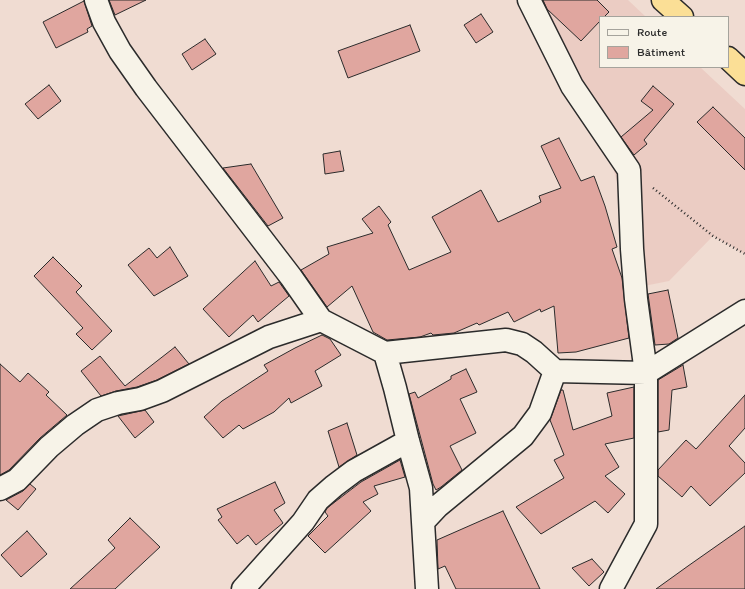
<!DOCTYPE html>
<html>
<head>
<meta charset="utf-8">
<style>
	body { margin:0 }
	#map { position:relative; width:745px; height:589px; overflow:hidden; background:#f0dcd2; font-family:Itim,sans-serif }
	canvas { display:block }
	.legend { position:absolute; left:599px; top:16px; width:130px; height:52px; box-sizing:border-box; background:#f7f3e8; border:1px solid #a5a39c; margin:0; padding:5px 7px; list-style:none; font-size:12px; color:#2b2b2b }
	.legend li { display:flex; align-items:center; gap:8px; height:20px }
	.legend b { width:20px; border:1px solid #a5a39c }
</style>
</head>
<body>
<div id="map">
<canvas width="745" height="589"></canvas>
<ul class="legend">
<li><b style="height:5px;background:#f7f3e8"></b>Route</li>
<li><b style="height:11px;background:#e0a69f"></b>Bâtiment</li>
</ul>
</div>
<script>
const g = document.querySelector('canvas').getContext('2d');
g.lineJoin = 'round';
function fillPath(path, color) { g.fillStyle = color; g.fill(path, 'evenodd'); }
const toPath = rows => new Path2D(rows.map(r => 'M' + r).join(''));
function stroke(path, color, width, dash) { g.strokeStyle = color; g.lineWidth = width; g.lineCap = dash ? 'butt' : 'round'; g.setLineDash(dash || []); g.stroke(path); }
fillPath(toPath([
	[527,0,628,0,646,17,600,17,600,67,700,67,745,109,745,254,713,236,669,281,639,287,636,247,611,161]
]), '#ebccc3');
const building = toPath([
	[109,0,146,0,115,15,109,0],
	[543,0,597,0,609,12,604,17,600,17,600,21,581,41,547,9,543,0],
	[84,1,92,26,87,29,88,32,56,48,43,22,84,1],
	[481,14,493,32,476,43,464,25,481,14],
	[410,25,420,51,348,78,338,51,410,25],
	[205,39,216,54,192,70,182,54,205,39],
	[49,85,61,101,38,119,25,104,49,85],
	[653,86,674,104,644,140,647,144,634,155,621,137,653,110,641,101,653,86],
	[713,107,745,138,745,170,697,122,713,107],
	[559,138,581,181,594,176,605,206,617,247,612,249,622,278,629,338,576,352,558,353,554,306,541,312,540,309,514,322,508,312,479,325,477,323,454,333,433,335,431,333,420,337,387,340,373,332,352,286,327,307,301,270,329,254,327,247,373,233,362,219,379,206,391,222,388,225,409,270,451,252,432,217,481,190,498,222,541,202,539,196,561,188,541,146,559,138],
	[340,151,344,171,325,174,323,154,340,151],
	[251,164,283,218,268,226,223,168,251,164],
	[170,247,188,276,154,296,128,265,149,248,157,258,170,247],
	[53,257,82,286,76,292,112,331,92,350,76,334,83,328,34,276,53,257],
	[255,261,271,286,279,282,289,296,258,322,253,315,229,337,203,309,255,261],
	[668,290,678,338,669,344,655,345,648,294,668,290],
	[322,335,330,339,341,355,315,371,322,386,291,403,289,398,274,412,243,429,239,425,223,438,204,417,222,401,268,371,264,365,295,348,322,335],
	[175,347,189,364,157,380,137,387,116,391,101,396,81,371,100,356,125,386,175,347],
	[0,364,20,382,28,373,49,392,46,395,67,415,40,438,9,470,0,475,0,364],
	[683,365,687,387,672,390,669,430,658,432,658,380,683,365],
	[466,369,477,392,460,399,476,433,450,446,462,470,441,487,436,490,433,484,409,394,415,392,418,398,451,379,451,376,466,369],
	[634,387,634,438,605,444,619,467,605,476,625,494,608,513,595,501,541,534,516,507,564,478,554,460,564,455,550,420,561,390,563,390,573,430,612,416,607,393,634,387],
	[745,395,745,428,729,446,745,463,745,473,710,506,691,486,682,497,658,476,658,470,686,440,696,449,745,395],
	[145,410,154,422,135,438,118,416,145,410],
	[347,423,357,455,339,467,328,431,347,423],
	[400,460,405,477,374,486,378,494,363,502,371,511,325,553,308,536,328,516,325,512,327,508,361,482,400,460],
	[275,482,285,503,274,510,283,523,256,545,248,535,237,544,218,520,222,517,217,509,275,482],
	[30,484,36,489,18,510,6,500,23,491,30,484],
	[503,511,540,589,456,589,445,566,438,569,437,540,503,511],
	[130,518,160,547,115,589,70,589,115,548,108,540,130,518],
	[745,526,745,589,656,589,688,566,745,526],
	[27,531,47,554,21,577,1,555,27,531],
	[592,559,604,572,589,586,572,568,592,559]
]);
fillPath(building, '#e0a69f');
stroke(building, '#2b2b2b', 1);
const street = toPath([
	[96,0,104,22,120,51,146,88,291,277,321,320,385,353,506,340,522,344,534,352,555,371,646,373,745,311],
	[529,0,572,86,629,170,632,249,636,299,646,373,646,524,611,589],
	[385,353,395,388,408,441,421,488,423,522],
	[0,489,17,480,49,447,75,425,97,410,118,403,140,399,162,391,269,337,321,320],
	[243,589,303,522,318,500,334,486,354,471,408,441],
	[427,589,423,522,438,506,523,436,540,413,555,371]
]);
const highway = toPath([
	[663,0,682,17],
	[728,58,745,74]
]);
stroke(street, '#2b2b2b', 25);
stroke(highway, '#2b2b2b', 25);
stroke(toPath([
	[653,188,713,236,745,254]
]), '#2b2b2b', 2.5, [1, 3]);
stroke(street, '#f7f3e8', 22);
stroke(highway, '#fbdf96', 22);
</script>
</body>
</html>
